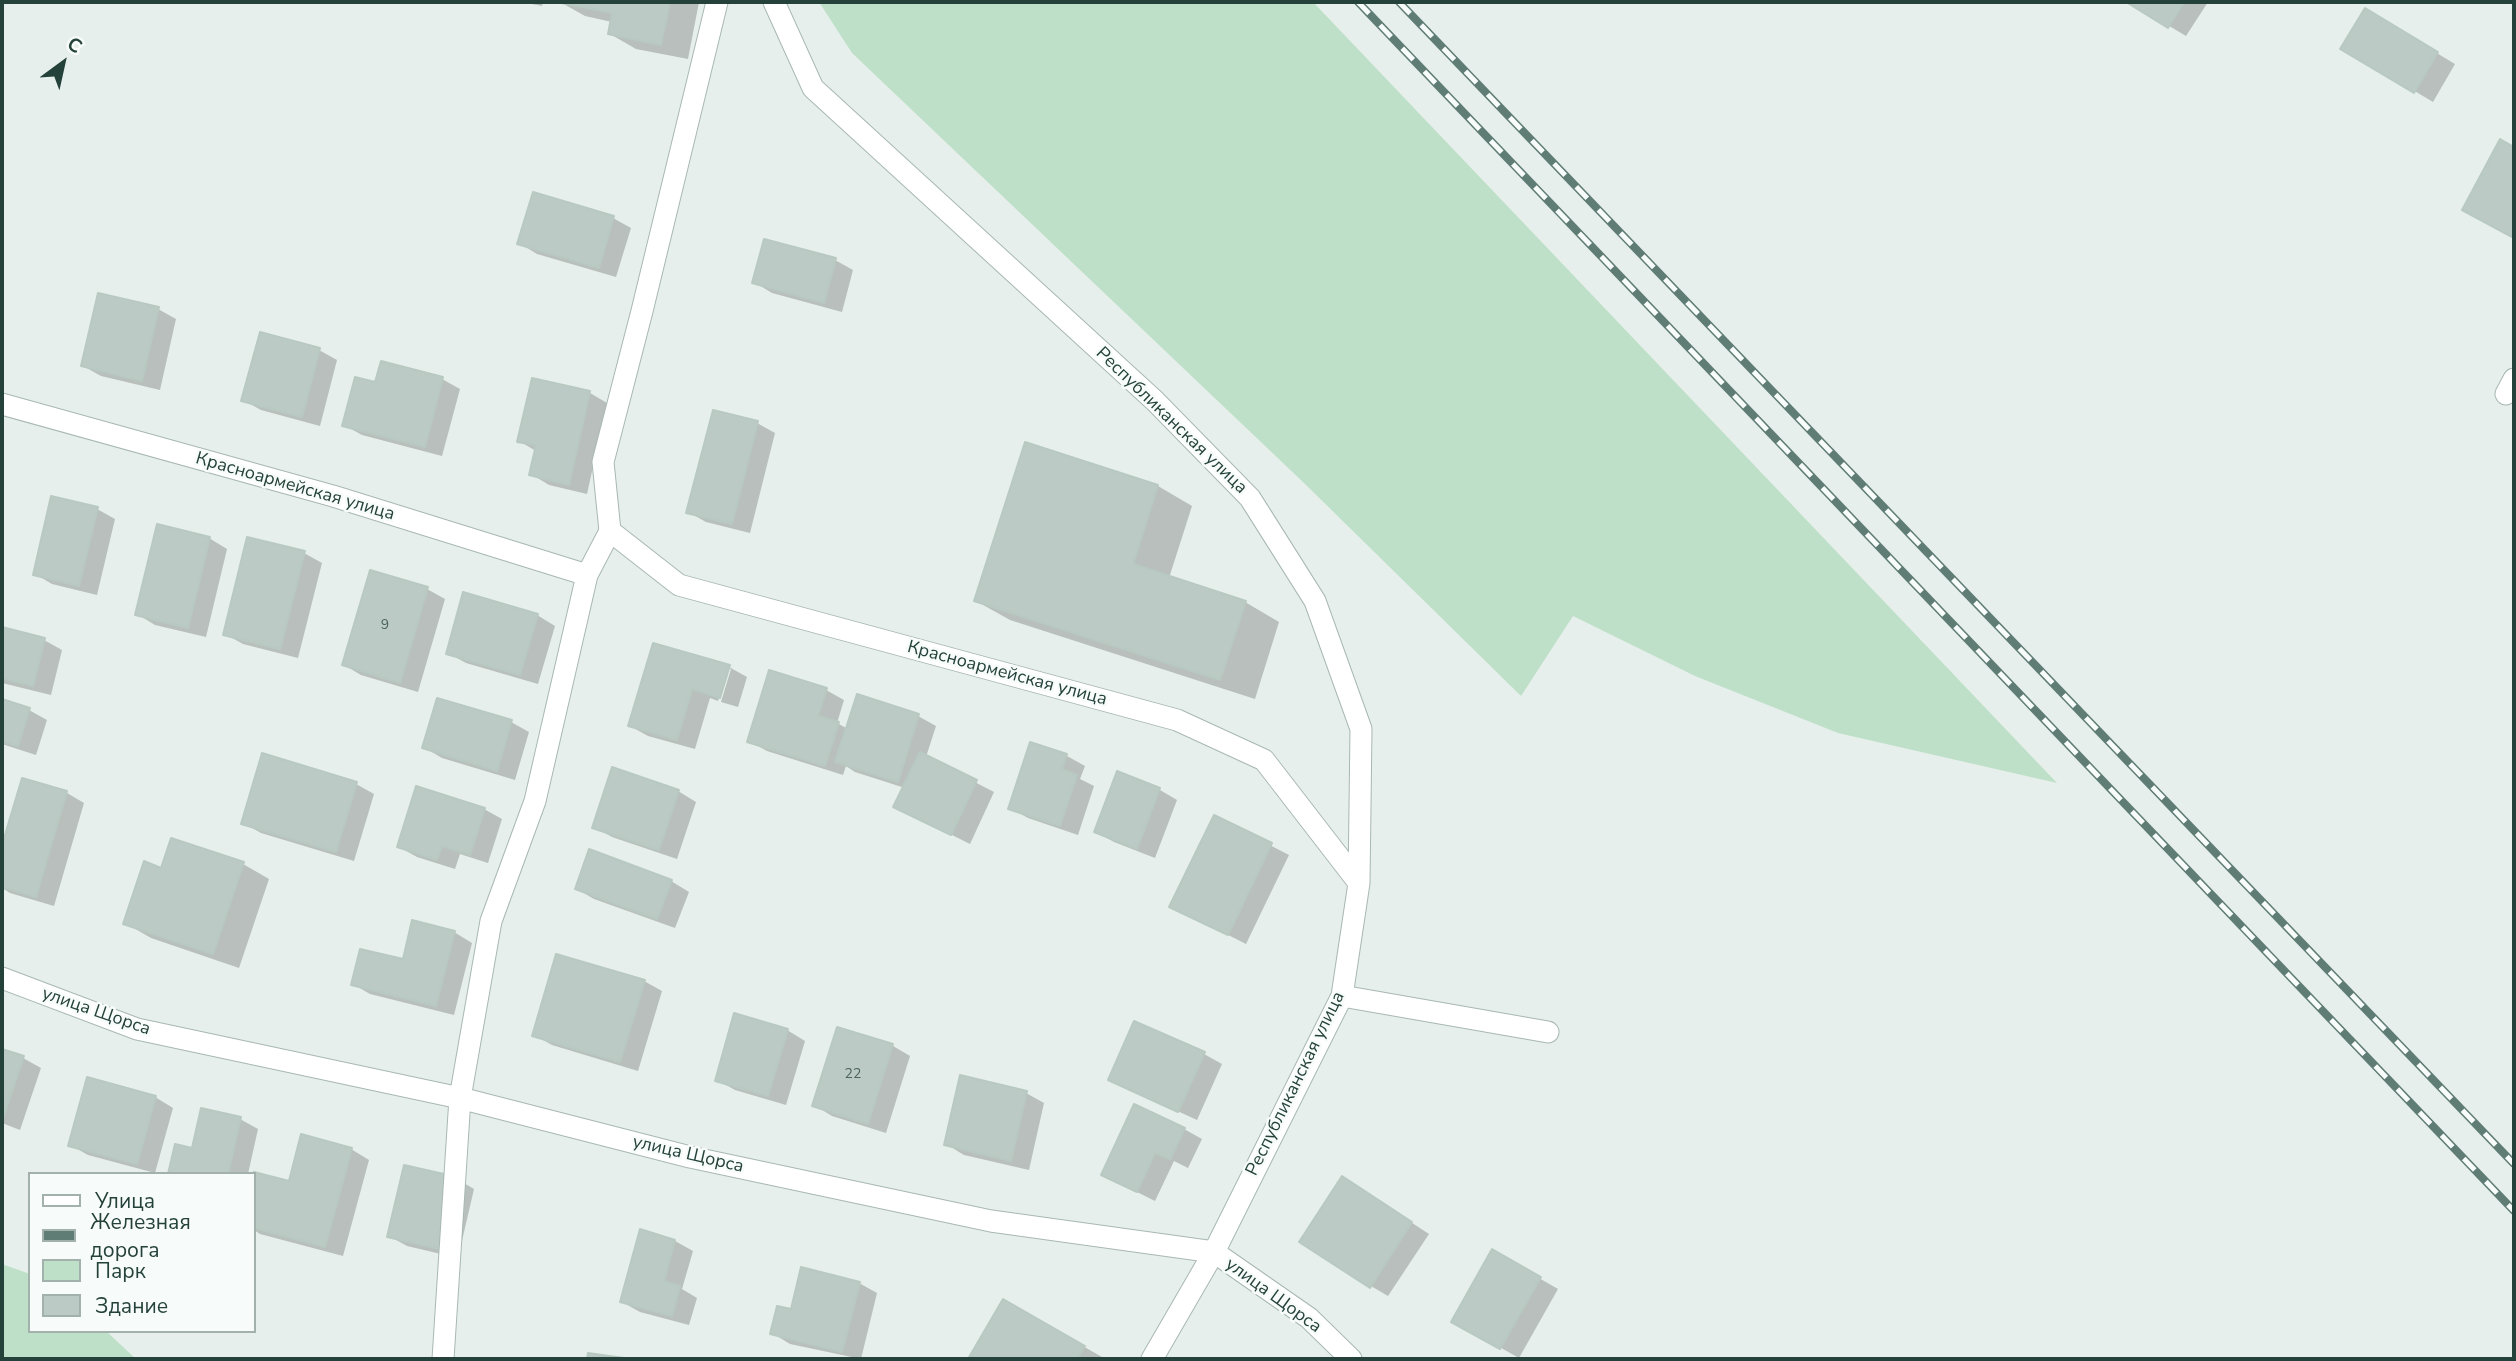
<!DOCTYPE html>
<html>
<head>
<meta charset="utf-8">
<style>
	body { margin:0 }
	#map { position:relative; width:2516px; height:1361px; overflow:hidden; background:#e6efeb; font-family:"Nunito Sans",sans-serif }
	canvas { display:block }
	.frame { position:absolute; inset:0; border:4px solid #24423a; pointer-events:none }
	.legend { position:absolute; left:28px; top:1172px; width:228px; height:161px; box-sizing:border-box; background:#f7fbf9; border:2px solid #a3b1ad; margin:0; padding:9px 12px; list-style:none; font-size:21px; color:#24423a }
	.legend li { display:flex; align-items:center; gap:14px; height:35px }
	.legend b { width:35px; border:2px solid #a3b1ad }
	.north { position:absolute; left:28px; top:28px; width:70px; height:70px; -webkit-text-stroke:5px #f7fbf9; paint-order:stroke; rotate:33deg; font-size:19px; font-weight:700; line-height:28px; text-align:center; color:#24423a }
	.north::after { content:''; display:block; margin:auto; width:24px; height:32px; background:#24423a; clip-path:polygon(50% 0,100% 100%,50% 72%,0 100%) }
</style>
</head>
<body>
<div id="map">
<canvas width="2516" height="1361"></canvas>
<div class="frame"></div>
<ul class="legend">
<li><b style="height:9px;background:#fff"></b>Улица</li>
<li><b style="height:9px;background:#5f7d75"></b>Железная дорога</li>
<li><b style="height:19px;background:#bfe0c8"></b>Парк</li>
<li><b style="height:19px;background:#bbcac4"></b>Здание</li>
</ul>
<div class="north">С</div>
</div>
<script>
const g = document.querySelector('canvas').getContext('2d');
g.lineJoin = 'round';
function fillPath(path, color) { g.fillStyle = color; g.fill(path, 'evenodd'); }
const toPath = rows => new Path2D(rows.map(r => 'M' + r).join(''));
function stroke(path, color, width, dash) { g.strokeStyle = color; g.lineWidth = width; g.lineCap = dash ? 'butt' : 'round'; g.setLineDash(dash || []); g.stroke(path); }
function write(font, color, halo, rows, align = 'center') {
  g.font = font + ' "Nunito Sans",sans-serif'; g.lineWidth = 5; g.setLineDash([]); g.textBaseline = 'middle'; g.strokeStyle = halo; g.fillStyle = color; for (const [text, x, y, turn = 0] of rows) {
    g.save(); g.translate(x, y); g.rotate((+turn || 0) * Math.PI / 180); g.textAlign = isNaN(turn) ? turn : align; if (halo) g.strokeText(text, 0, 0); g.fillText(text, 0, 0); g.restore();
  }
}
fillPath(toPath([
	[819,2,1313,2,2057,783,1838,733,1695,676,1573,616,1521,696,1304,483,852,53],
	[2,1264,30,1274,30,1331,106,1331,136,1359,2,1359]
]), '#bfe0c8');
fillPath(toPath([
	[522,2,543,2,542,6],
	[560,2,699,2,688,59,636,49,610,34,612,22,585,16],
	[2129,2,2208,2,2186,36],
	[2365,10,2455,64,2433,102,2343,48],
	[613,218,631,228,616,277,537,254,519,243],
	[835,260,853,270,842,312,772,293,754,282],
	[158,309,176,319,160,390,101,376,83,366],
	[319,350,337,360,320,426,261,410,243,400],
	[442,379,460,389,442,456,362,435,344,425],
	[590,393,607,403,587,494,549,485,531,474,536,451,519,441],
	[757,423,775,433,750,533,706,522,688,512],
	[1026,444,1158,486,1192,506,1169,578,1245,602,1279,622,1255,699,1010,620,976,601],
	[97,509,115,519,97,595,52,584,35,574],
	[209,538,227,549,206,637,155,625,137,614],
	[304,553,322,563,298,658,243,644,225,634],
	[427,589,445,599,418,692,361,675,344,665],
	[537,615,555,626,538,684,466,663,448,653],
	[2,629,44,640,62,650,51,695,2,683],
	[729,667,747,677,738,707,721,702,731,669,727,669,718,701,710,698,695,749,648,736,630,726],
	[826,690,844,700,837,723,848,729,858,697,918,716,936,726,926,757,994,792,970,844,896,807,905,788,855,772,846,766,843,775,767,751,749,741],
	[2,701,29,710,47,720,36,755,2,744],
	[511,722,529,732,515,780,442,758,425,748],
	[1032,744,1067,756,1085,766,1080,779,1094,786,1078,835,1028,818,1010,808],
	[1118,774,1160,790,1177,800,1155,858,1114,842,1096,832],
	[23,780,67,793,84,803,54,906,10,893,2,888,2,851],
	[356,784,374,794,354,861,261,833,243,823],
	[678,791,696,802,677,859,612,837,594,827],
	[484,809,502,819,488,863,460,854,455,869,417,857,399,847],
	[1215,817,1289,855,1246,944,1171,906],
	[243,864,269,879,239,968,151,938,125,923,162,870],
	[671,881,689,892,675,928,594,899,577,889],
	[454,932,472,943,454,1015,370,994,353,984,404,961],
	[644,981,662,991,638,1071,552,1045,534,1035],
	[838,1029,893,1046,910,1056,886,1133,832,1116,814,1105],
	[787,1030,805,1041,786,1105,735,1090,717,1080],
	[2,1051,23,1058,41,1068,20,1130,2,1123],
	[1204,1054,1222,1064,1197,1120,1110,1080],
	[1026,1093,1044,1103,1029,1170,964,1155,946,1144],
	[155,1097,173,1108,155,1173,88,1155,70,1145],
	[240,1119,258,1129,248,1174,170,1174],
	[1184,1129,1202,1139,1188,1168,1174,1161,1155,1201,1103,1175],
	[351,1149,369,1160,343,1256,260,1234,254,1230,256,1174,291,1183],
	[457,1179,474,1189,458,1258,407,1246,389,1236],
	[1360,1189,1429,1234,1388,1296,1371,1286],
	[641,1232,675,1241,693,1251,682,1289,697,1298,689,1325,640,1312,622,1302],
	[1492,1251,1558,1289,1519,1358,1453,1321],
	[859,1283,877,1293,861,1359,790,1344,772,1333],
	[1004,1301,1102,1357,1101,1359,970,1359]
]), '#0003');
const building = toPath([
	[557,2,670,2,661,45,608,34,612,13,557,2],
	[2126,2,2184,2,2168,28,2126,2],
	[2365,8,2438,52,2414,93,2340,49,2365,8],
	[2500,139,2514,147,2514,238,2462,210,2500,139],
	[533,192,614,216,599,268,517,244,533,192],
	[764,239,836,258,824,303,752,283,764,239],
	[98,293,159,307,142,381,81,366,98,293],
	[260,332,320,348,302,417,241,401,260,332],
	[381,361,443,377,425,447,342,426,355,377,375,382,381,361],
	[532,378,590,391,569,485,529,475,536,445,517,442,532,378],
	[713,410,758,421,732,524,686,513,713,410],
	[1025,442,1158,485,1133,564,1246,601,1220,680,974,601,1025,442],
	[51,496,98,507,79,586,33,575,51,496],
	[157,524,210,537,188,628,135,615,157,524],
	[247,537,305,551,280,649,223,635,247,537],
	[370,570,428,587,400,683,342,665,370,570],
	[463,592,538,614,520,675,446,654,463,592],
	[2,627,45,638,33,686,2,678,2,627],
	[653,643,730,665,720,698,692,689,677,740,628,726,653,643],
	[769,670,827,688,818,716,839,722,825,766,747,742,769,670],
	[857,694,919,714,898,782,835,762,857,694],
	[437,698,512,720,497,771,422,748,437,698],
	[2,699,30,708,18,746,2,741,2,699],
	[1030,742,1067,754,1062,769,1077,775,1060,826,1008,809,1030,742],
	[920,752,977,780,951,835,893,807,920,752],
	[262,753,357,782,336,852,241,824,262,753],
	[612,767,679,790,659,850,592,828,612,767],
	[1117,771,1160,788,1137,849,1094,832,1117,771],
	[22,778,67,791,36,897,2,887,2,845,22,778],
	[416,786,485,808,470,855,442,846,437,860,397,847,416,786],
	[1214,815,1272,843,1228,935,1169,907,1214,815],
	[171,838,244,862,213,954,123,924,144,861,161,868,171,838],
	[589,849,672,880,657,919,575,889,589,849],
	[412,920,455,931,436,1006,351,985,360,949,403,959,412,920],
	[556,954,645,980,620,1062,532,1036,556,954],
	[734,1013,788,1029,768,1096,715,1081,734,1013],
	[1134,1021,1205,1052,1178,1112,1108,1080,1134,1021],
	[837,1027,893,1044,868,1124,812,1106,837,1027],
	[2,1049,24,1056,2,1121,2,1049],
	[960,1075,1027,1091,1011,1161,944,1145,960,1075],
	[87,1077,156,1096,137,1164,68,1146,87,1077],
	[1134,1104,1185,1128,1170,1159,1155,1153,1137,1192,1101,1175,1134,1104],
	[201,1108,241,1117,228,1174,168,1174,175,1144,192,1148,201,1108],
	[301,1134,352,1148,325,1247,254,1228,254,1172,289,1181,301,1134],
	[404,1165,457,1177,440,1249,387,1237,404,1165],
	[1342,1176,1412,1222,1370,1288,1299,1242,1342,1176],
	[640,1229,675,1240,664,1281,680,1286,672,1316,620,1302,640,1229],
	[1492,1249,1541,1277,1500,1349,1451,1322,1492,1249],
	[801,1267,860,1282,842,1352,770,1334,777,1306,791,1309,801,1267],
	[1003,1299,1085,1346,1077,1359,968,1359,1003,1299],
	[588,1353,631,1359,587,1359,588,1353]
]);
fillPath(building, '#bbcac4');
stroke(building, '#b8c9c2', 2);
const service = toPath([
	[1342,996,1548,1032],
	[1214,1252,1309,1318,1351,1359]
]);
const minor = toPath([
	[2506,394,2514,379],
	[2,404,333,496,587,575],
	[2,978,137,1029,460,1098,690,1157,991,1221,1214,1252],
	[443,1359,460,1098,491,921,535,801,587,575,610,531]
]);
const tertiary = toPath([
	[717,2,642,311,603,462,610,531,679,585,1177,720,1264,760,1359,883],
	[774,2,813,88,1155,401,1250,498,1315,601,1361,729,1359,883,1342,996,1214,1252,1152,1359]
]);
stroke(service, '#a8b8b2', 23);
stroke(minor, '#a8b8b2', 23);
stroke(tertiary, '#a8b8b2', 23);
stroke(service, '#fff', 21);
stroke(minor, '#fff', 21);
stroke(tertiary, '#fff', 21);
const rail = toPath([
	[1358,2,2514,1211],
	[1399,2,2514,1164]
]);
stroke(rail, '#5f7d75', 8);
stroke(rail, '#f7fbf9', 5, [16]);
write('14px', '#4a645c', null, [
	["9",385,626],
	["22",853,1075]
]);
write('18px', '#24423a', '#f7fbf9', [
	["Республиканская улица",1171,421,44],
	["Красноармейская улица",295,487,16],
	["Красноармейская улица",1007,674,15],
	["улица Щорса",96,1012,19],
	["Республиканская улица",1296,1084,-64],
	["улица Щорса",688,1155,13],
	["улица Щорса",1273,1296,36]
]);
</script>
</body>
</html>
